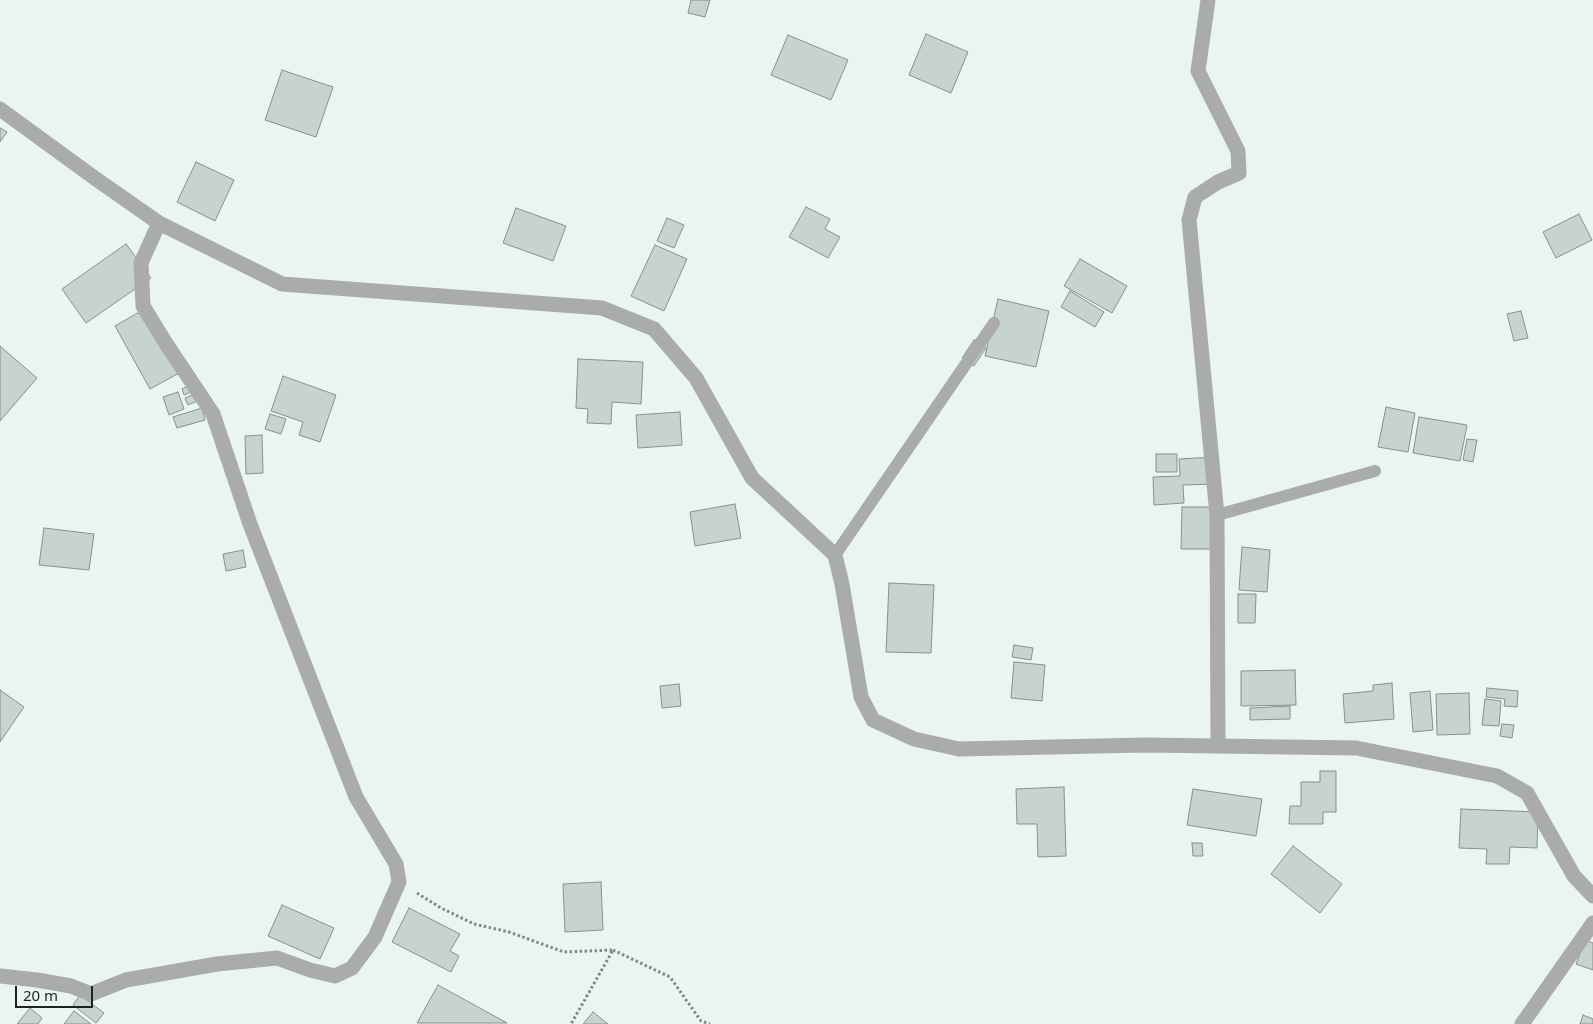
<!DOCTYPE html>
<html>
<head>
<meta charset="utf-8">
<style>
	body { margin:0 }
	#map { position:relative; width:1593px; height:1024px; overflow:hidden; background:#eaf5ef; font-family:"Noto Sans",sans-serif }
	canvas { display:block }
	.scale { position:absolute; left:15px; top:986px; width:78px; height:22px; box-sizing:border-box; border:2px solid #1e2220; border-top:0; padding-left:6px; font-size:15px; line-height:18px; white-space:nowrap; color:#1e2220; -webkit-text-stroke:4px #eaf5ef; paint-order:stroke }
</style>
</head>
<body>
<div id="map">
<canvas width="1593" height="1024"></canvas>
<div class="scale">20 m</div>
</div>
<script>
const g = document.querySelector('canvas').getContext('2d');
g.lineJoin = 'round';
function fillPath(path, color) { g.fillStyle = color; g.fill(path, 'evenodd'); }
const toPath = rows => new Path2D(rows.map(r => 'M' + r).join(''));
function stroke(path, color, width, dash) { g.strokeStyle = color; g.lineWidth = width; g.lineCap = dash ? 'butt' : 'round'; g.setLineDash(dash || []); g.stroke(path); }
const building = toPath([
	[691,0,710,0,705,17,688,13,691,0],
	[926,34,968,52,951,93,909,75,926,34],
	[788,35,848,60,831,100,771,75,788,35],
	[282,70,333,87,316,137,265,120,282,70],
	[0,128,7,132,0,142,0,128],
	[196,162,234,180,215,221,177,202,196,162],
	[806,207,830,219,825,229,840,237,828,258,789,237,806,207],
	[516,208,566,226,553,261,503,243,516,208],
	[1579,214,1592,240,1556,258,1543,232,1579,214],
	[667,218,684,225,674,248,657,241,667,218],
	[126,244,151,278,86,323,62,289,126,244],
	[655,245,687,259,664,311,631,296,655,245],
	[1080,259,1127,286,1112,313,1064,286,1080,259],
	[1070,291,1104,312,1095,327,1061,307,1070,291],
	[998,299,1049,311,1036,367,985,356,998,299],
	[148,307,183,371,150,389,115,326,148,307],
	[1521,311,1528,338,1514,341,1507,314,1521,311],
	[974,340,986,348,974,366,962,358,974,340],
	[0,346,37,378,0,421,0,346],
	[578,359,643,362,641,404,612,402,611,424,587,423,588,409,576,408,578,359],
	[283,376,336,395,320,442,299,435,303,422,271,411,283,376],
	[193,383,196,390,184,395,182,389,193,383],
	[178,392,184,409,169,415,163,397,178,392],
	[197,393,200,400,188,405,185,398,197,393],
	[1386,407,1415,413,1408,452,1378,447,1386,407],
	[202,408,205,420,177,428,173,417,202,408],
	[680,412,682,445,638,448,636,415,680,412],
	[270,414,286,419,281,434,265,429,270,414],
	[1419,417,1467,425,1460,461,1413,453,1419,417],
	[262,435,263,473,246,474,245,436,262,435],
	[1467,439,1477,440,1473,462,1463,460,1467,439],
	[1156,454,1177,454,1177,472,1156,472,1156,454],
	[1215,457,1216,484,1183,485,1184,503,1154,505,1153,477,1180,476,1179,459,1215,457],
	[735,504,741,538,695,546,690,512,735,504],
	[1182,507,1214,507,1214,549,1181,549,1182,507],
	[44,528,94,534,89,570,39,565,44,528],
	[1242,547,1270,550,1267,592,1239,590,1242,547],
	[243,550,246,567,226,571,223,554,243,550],
	[889,583,934,585,931,653,886,652,889,583],
	[1238,594,1256,594,1255,623,1238,623,1238,594],
	[1014,645,1033,648,1031,660,1012,657,1014,645],
	[1014,662,1045,665,1042,701,1011,698,1014,662],
	[1295,670,1296,705,1241,706,1241,671,1295,670],
	[1392,683,1394,719,1345,723,1343,694,1373,691,1373,685,1392,683],
	[679,684,681,706,662,708,660,686,679,684],
	[1487,688,1518,691,1517,707,1504,706,1505,699,1486,697,1487,688],
	[0,690,24,707,0,742,0,690],
	[1430,691,1433,730,1413,732,1410,693,1430,691],
	[1469,693,1470,734,1437,735,1436,694,1469,693],
	[1485,699,1501,701,1499,726,1482,725,1485,699],
	[1290,706,1290,719,1250,720,1250,708,1290,706],
	[1502,724,1514,725,1512,738,1500,736,1502,724],
	[1320,771,1336,771,1336,812,1323,812,1323,824,1289,824,1290,806,1301,806,1301,782,1320,782,1320,771],
	[1064,787,1066,856,1038,857,1037,824,1017,824,1016,789,1064,787],
	[1193,789,1262,799,1256,836,1187,825,1193,789],
	[1461,809,1538,812,1537,848,1510,847,1509,864,1486,864,1487,849,1459,848,1461,809],
	[1192,843,1202,843,1203,856,1193,856,1192,843],
	[1293,846,1342,884,1320,913,1271,874,1293,846],
	[601,882,603,930,565,932,563,884,601,882],
	[282,905,334,928,320,959,268,936,282,905],
	[409,908,460,934,450,951,459,956,451,972,392,942,409,908],
	[1585,940,1593,943,1593,970,1576,964,1585,940],
	[438,985,507,1023,417,1023,438,985],
	[80,995,104,1013,96,1023,73,1005,80,995],
	[30,1008,42,1018,38,1024,17,1024,30,1008],
	[74,1011,91,1024,64,1024,74,1011],
	[593,1012,608,1024,583,1024,593,1012],
	[1583,1015,1593,1019,1593,1024,1580,1024,1583,1015]
]);
fillPath(building, '#c6d3d1');
stroke(building, '#85918f', 1);
stroke(toPath([
	[417,893,441,908,474,924,509,932,564,952,613,950,571,1024],
	[613,950,670,977,701,1021,710,1024]
]), '#818985', 3, [2.5, 2.5]);
stroke(toPath([
	[1217,515,1375,471],
	[835,555,994,323]
]), '#a9aca8', 12);
stroke(toPath([
	[1208,0,1198,71,1238,151,1239,173,1218,182,1195,197,1189,220,1217,515,1218,746],
	[0,976,37,980,71,986,91,994,126,980,217,964,277,958,310,970,335,976,352,968,375,937,399,882,396,864,356,797,250,524,213,414,165,342,143,306,141,263,159,223],
	[1522,1024,1593,923]
]), '#a9aca8', 15);
stroke(toPath([
	[0,109,96,179,159,223,282,284,602,308,654,329,696,378,752,478,835,555,842,584,861,697,873,720,914,739,959,749,1146,745,1356,748,1497,776,1527,793,1574,876,1593,896]
]), '#a9aca8', 15);
</script>
</body>
</html>
